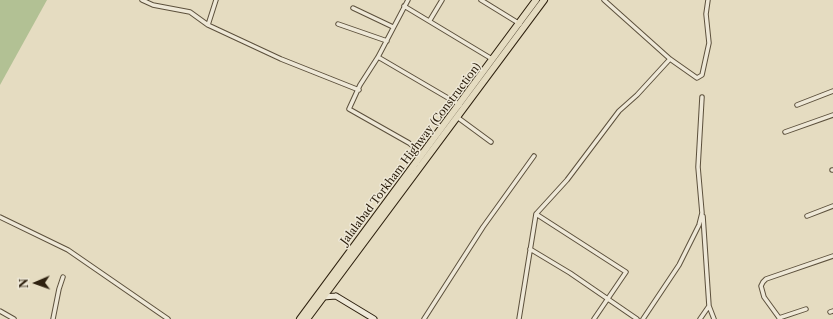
<!DOCTYPE html>
<html>
<head>
<meta charset="utf-8">
<style>
	body { margin:0 }
	#map { position:relative; width:833px; height:319px; overflow:hidden; background:#e5dcc1; font-family:"Libre Caslon Text",serif }
	canvas { display:block }
	.north { position:absolute; left:16px; top:263px; width:40px; height:40px; -webkit-text-stroke:3px #eee8d7; paint-order:stroke; rotate:268deg; font-size:11px; font-weight:700; line-height:16px; text-align:center; color:#2e210f }
	.north::after { content:''; display:block; margin:auto; width:14px; height:18px; background:#2e210f; clip-path:polygon(50% 0,100% 100%,50% 72%,0 100%) }
</style>
</head>
<body>
<div id="map">
<canvas width="833" height="319"></canvas>
<div class="north">N</div>
</div>
<script>
const g = document.querySelector('canvas').getContext('2d');
g.lineJoin = 'round';
function fillPath(path, color) { g.fillStyle = color; g.fill(path, 'evenodd'); }
const toPath = rows => new Path2D(rows.map(r => 'M' + r).join(''));
function stroke(path, color, width, dash) { g.strokeStyle = color; g.lineWidth = width; g.lineCap = dash ? 'butt' : 'round'; g.setLineDash(dash || []); g.stroke(path); }
function write(font, color, halo, rows, align = 'center') {
  g.font = font + ' "Libre Caslon Text",serif'; g.lineWidth = 3; g.setLineDash([]); g.textBaseline = 'middle'; g.strokeStyle = halo; g.fillStyle = color; for (const [text, x, y, turn = 0] of rows) {
    g.save(); g.translate(x, y); g.rotate((+turn || 0) * Math.PI / 180); g.textAlign = isNaN(turn) ? turn : align; if (halo) g.strokeText(text, 0, 0); g.fillText(text, 0, 0); g.restore();
  }
}
fillPath(toPath([
	[0,0,47,0,0,85]
]), '#b2c194');
const street = toPath([
	[142,0,153,5,190,12,208,25,281,59,359,90],
	[408,0,378,57,360,85,349,109,409,143,422,154],
	[481,0,520,24],
	[604,0,670,59,697,78,702,75,709,43,706,14,708,0],
	[404,6,492,59],
	[353,8,393,27],
	[430,20,442,0],
	[338,24,387,41],
	[208,25,216,0],
	[378,57,460,105],
	[797,105,833,91],
	[457,117,491,142],
	[785,132,833,115],
	[832,170,833,170],
	[536,214,626,272,594,319],
	[703,216,709,306,714,319],
	[807,216,833,206],
	[0,217,68,250,168,319],
	[530,249,570,273,637,319],
	[0,311,14,319],
	[830,312,833,311],
	[779,318,806,309],
	[53,319,59,289,63,277],
	[424,319,483,227,534,156],
	[519,319,536,214,567,180,619,111,637,95,670,59],
	[643,319,679,265,699,225,702,213,698,167,702,97],
	[700,319,709,306],
	[780,319,764,297,761,286,763,282,766,279,833,256]
]);
const secondary = toPath([
	[336,296,374,319],
	[323,297,336,296]
]);
const highway = toPath([
	[300,319,536,0],
	[307,319,544,0]
]);
stroke(street, '#5c503c', 5.5);
stroke(secondary, '#2e210f', 7);
stroke(highway, '#2e210f', 8);
stroke(street, '#eee8d7', 3.5);
stroke(secondary, '#eee8d7', 5);
stroke(highway, '#e5dcc1', 6);
write('11px', '#2e210f', '#eee8d7', [
	["Jalalabad Torkham Highway (Construction)",411,154,-53]
]);
</script>
</body>
</html>
